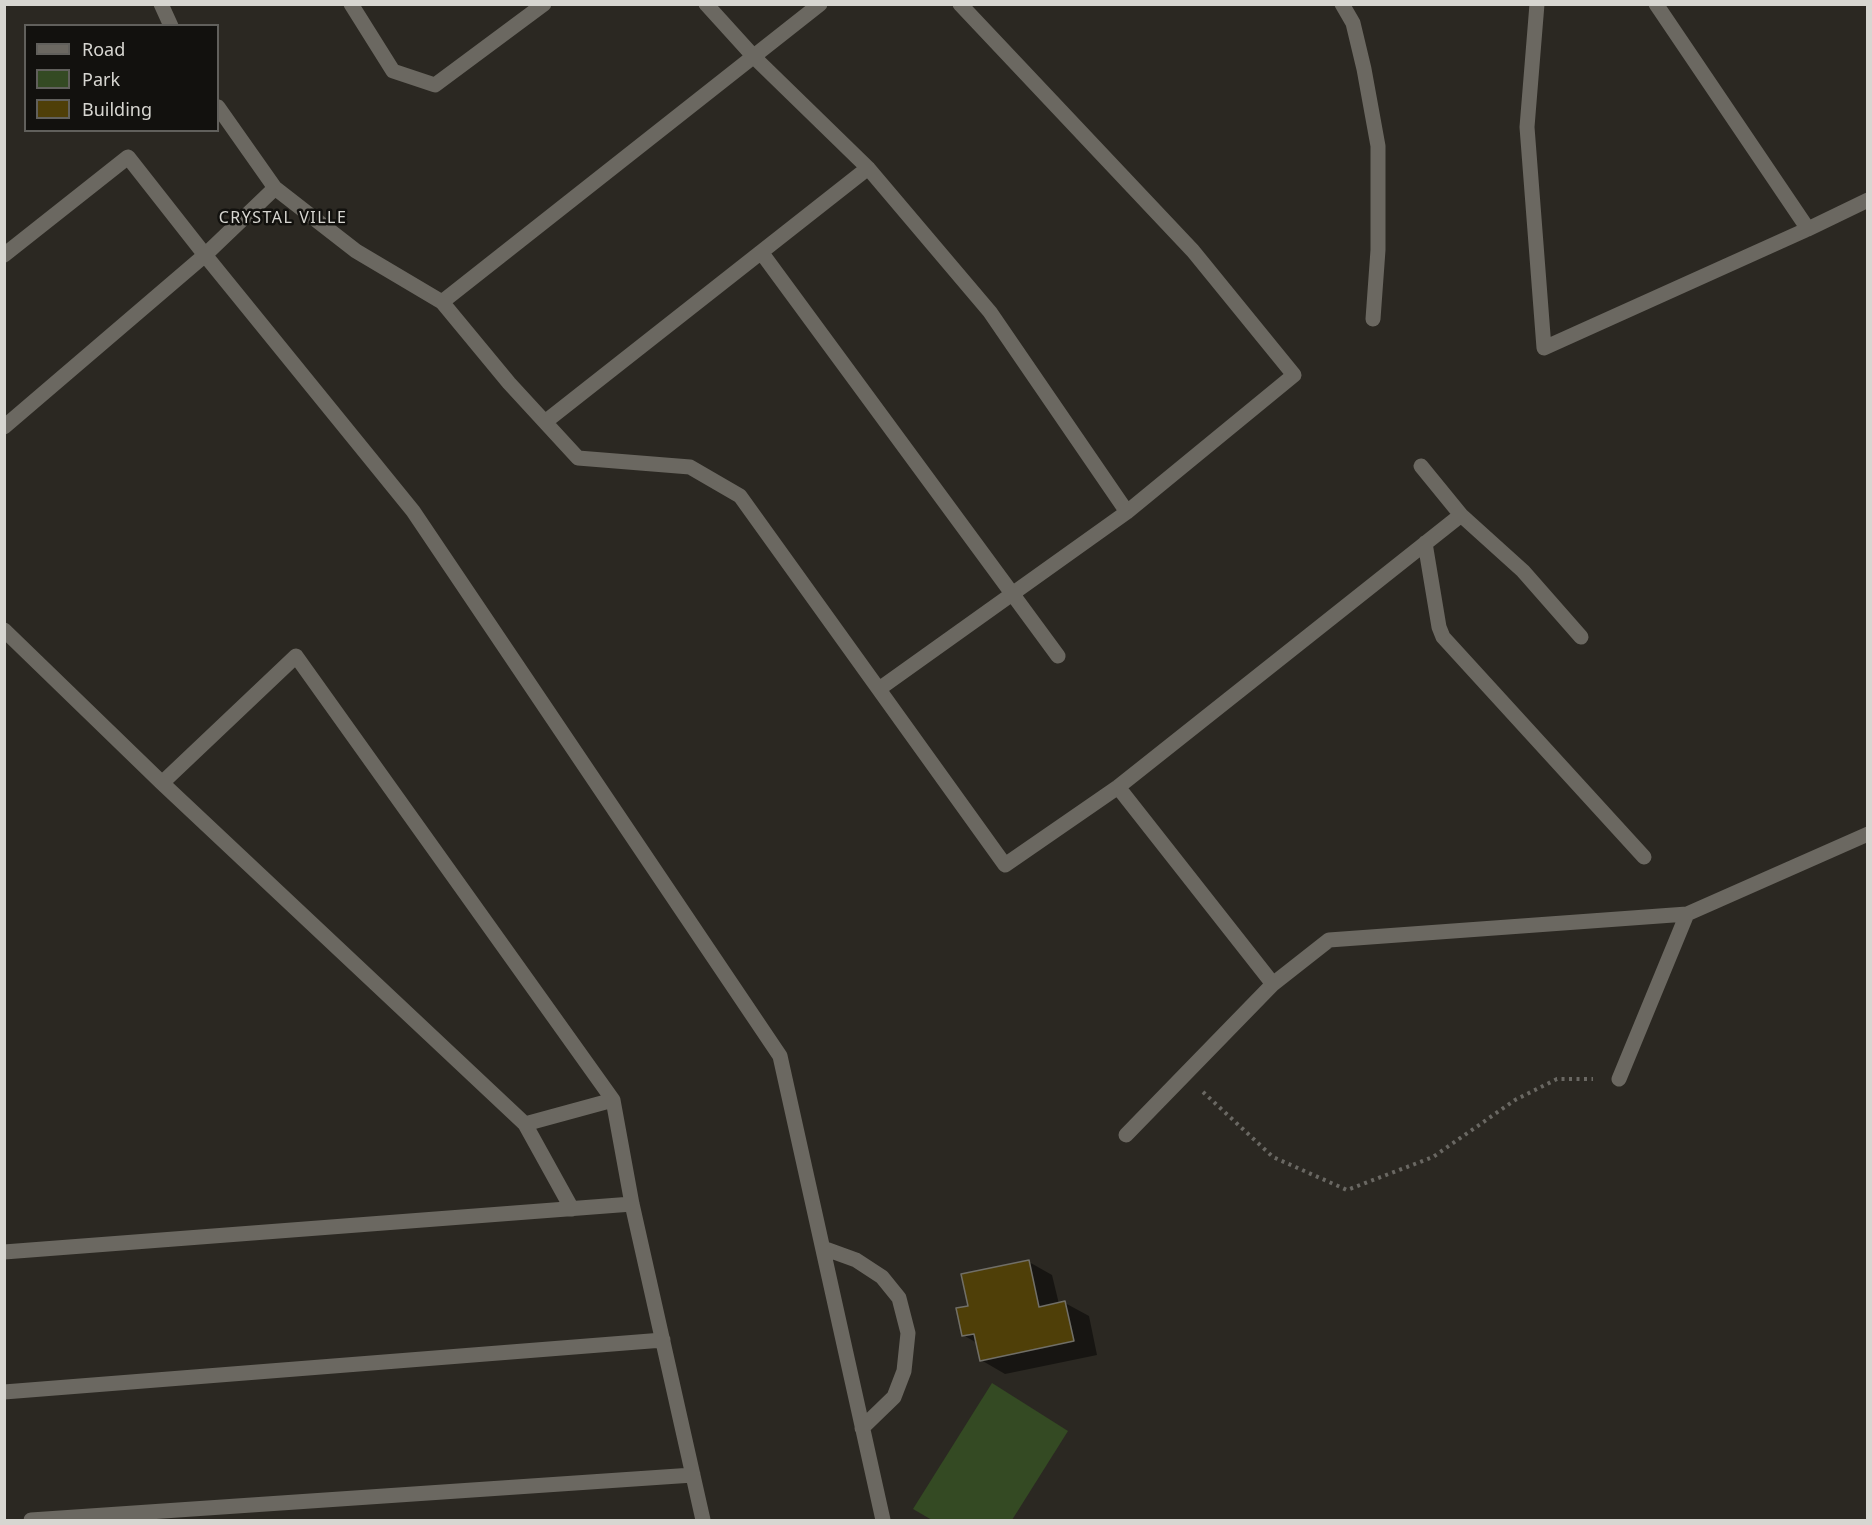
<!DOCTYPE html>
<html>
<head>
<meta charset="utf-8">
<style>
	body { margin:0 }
	#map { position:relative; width:1872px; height:1525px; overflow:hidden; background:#2b2822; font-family:"Noto Sans",sans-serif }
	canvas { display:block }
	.frame { position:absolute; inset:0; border:6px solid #d7d6d1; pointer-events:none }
	.legend { position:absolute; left:24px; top:24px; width:195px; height:108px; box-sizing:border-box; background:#12110e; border:2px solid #61605c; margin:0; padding:8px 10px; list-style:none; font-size:18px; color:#d7d6d1 }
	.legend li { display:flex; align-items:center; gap:12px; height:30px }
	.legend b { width:30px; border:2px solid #61605c }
</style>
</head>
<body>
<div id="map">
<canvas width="1872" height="1525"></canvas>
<div class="frame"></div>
<ul class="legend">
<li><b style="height:8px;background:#6b6861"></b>Road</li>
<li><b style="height:16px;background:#344a23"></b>Park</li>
<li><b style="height:16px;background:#4f3f08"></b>Building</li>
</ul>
</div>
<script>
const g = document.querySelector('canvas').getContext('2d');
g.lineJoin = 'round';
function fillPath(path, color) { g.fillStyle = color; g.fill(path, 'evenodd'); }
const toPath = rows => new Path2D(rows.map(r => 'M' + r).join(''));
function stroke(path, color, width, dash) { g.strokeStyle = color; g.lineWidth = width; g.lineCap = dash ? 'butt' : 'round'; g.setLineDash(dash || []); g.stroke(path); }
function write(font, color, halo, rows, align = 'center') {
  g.font = font + ' "Noto Sans",sans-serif'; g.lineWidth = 5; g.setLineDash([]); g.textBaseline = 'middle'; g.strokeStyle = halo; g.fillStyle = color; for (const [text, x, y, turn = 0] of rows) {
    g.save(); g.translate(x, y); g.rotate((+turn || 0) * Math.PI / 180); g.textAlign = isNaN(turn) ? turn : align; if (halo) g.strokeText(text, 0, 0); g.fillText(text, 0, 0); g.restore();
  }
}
fillPath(toPath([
	[992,1383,1068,1431,1012,1520,932,1520,913,1509]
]), '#344a23');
fillPath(toPath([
	[1029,1262,1052,1275,1059,1304,1065,1303,1089,1316,1097,1355,1005,1374,981,1360,977,1343,963,1335,970,1307]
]), '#0007');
const building = toPath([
	[1029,1260,1039,1307,1065,1301,1074,1341,980,1361,974,1334,962,1336,956,1308,968,1306,961,1274,1029,1260]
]);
fillPath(building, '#4f3f08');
stroke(building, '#716f67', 1.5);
stroke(toPath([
	[1203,1092,1273,1157,1347,1190,1433,1157,1515,1100,1557,1079,1593,1079]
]), '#6a6863', 4, [3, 4.5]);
stroke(toPath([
	[161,4,171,26],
	[351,4,393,71,435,85,544,4],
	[706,4,755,58,868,168,990,312,1127,512],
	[1342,4,1353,23,1364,69,1378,146,1378,250,1373,319],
	[1537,4,1527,127,1544,348,1808,229,1868,200],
	[1656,4,1808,229],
	[218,107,275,188,356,251,442,302,509,383,578,458,690,467,740,496,1005,865,1118,787,1461,515],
	[761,252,1058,656],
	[4,255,128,157,205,255,413,511,780,1056,883,1520],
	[442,302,820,4],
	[545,422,868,168],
	[4,427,205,255,275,188],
	[1421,466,1461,515,1523,571,1581,637],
	[1425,543,1439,627,1443,637,1644,857],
	[4,630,162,783,525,1124,572,1209],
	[879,689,1127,512,1294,375,1193,251,960,4],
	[162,783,296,656,613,1100,632,1204,703,1520],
	[1118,787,1273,984],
	[1619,1079,1687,914,1868,834],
	[525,1124,613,1100],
	[1126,1135,1273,984,1329,940,1687,914],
	[823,1248,856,1260,882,1277,899,1298,908,1333,904,1371,894,1397,862,1428],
	[4,1252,632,1204],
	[4,1392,663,1340],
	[31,1520,693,1475]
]), '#6b6861', 15);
g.letterSpacing = '1.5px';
write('16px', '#d7d6d1', '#12110e', [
	["CRYSTAL VILLE",283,218]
]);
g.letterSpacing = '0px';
</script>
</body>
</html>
